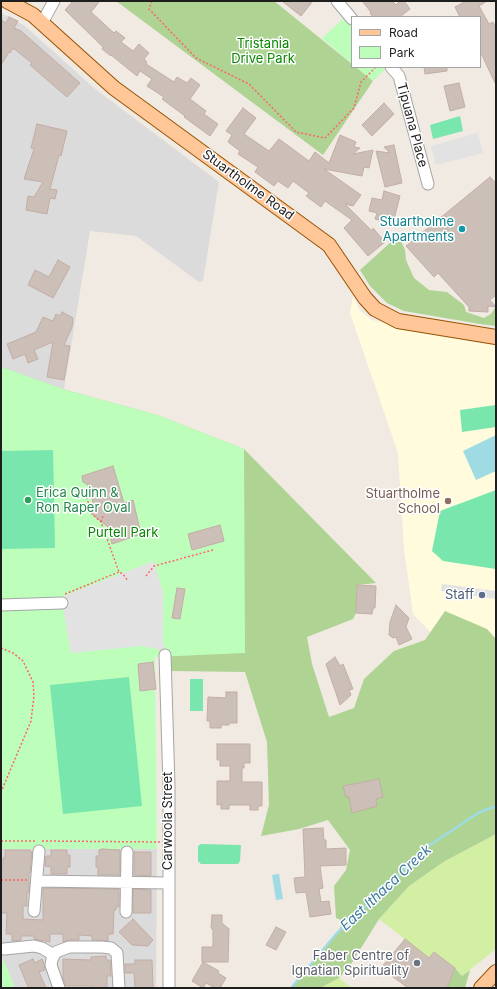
<!DOCTYPE html>
<html>
<head>
<meta charset="utf-8">
<style>
	body { margin:0 }
	#map { position:relative; width:497px; height:989px; overflow:hidden; background:#f0eae3; font-family:Inter,sans-serif }
	canvas { display:block }
	.frame { position:absolute; inset:0; border:2px solid #1e1e1e; pointer-events:none }
	.legend { position:absolute; left:351px; top:16px; width:130px; height:52px; box-sizing:border-box; background:#fff; border:1px solid #a5a5a5; margin:0; padding:5px 7px; list-style:none; font-size:12px; color:#1e1e1e }
	.legend li { display:flex; align-items:center; gap:8px; height:20px }
	.legend b { width:20px; border:1px solid #a5a5a5 }
</style>
</head>
<body>
<div id="map">
<canvas width="497" height="989"></canvas>
<div class="frame"></div>
<ul class="legend">
<li><b style="height:5px;background:#ffc698"></b>Road</li>
<li><b style="height:11px;background:#befebb"></b>Park</li>
</ul>
</div>
<script>
const g = document.querySelector('canvas').getContext('2d');
g.lineJoin = 'round';
function fillPath(path, color) { g.fillStyle = color; g.fill(path, 'evenodd'); }
const toPath = rows => new Path2D(rows.map(r => 'M' + r).join(''));
function stroke(path, color, width, dash) { g.strokeStyle = color; g.lineWidth = width; g.lineCap = dash ? 'butt' : 'round'; g.setLineDash(dash || []); g.stroke(path); }
function write(font, color, halo, rows, align = 'center') {
  g.font = font + ' Inter,sans-serif'; g.lineWidth = 3; g.setLineDash([]); g.textBaseline = 'middle'; g.strokeStyle = halo; g.fillStyle = color; for (const [text, x, y, turn = 0] of rows) {
    g.save(); g.translate(x, y); g.rotate((+turn || 0) * Math.PI / 180); g.textAlign = isNaN(turn) ? turn : align; if (halo) g.strokeText(text, 0, 0); g.fillText(text, 0, 0); g.restore();
  }
}
fillPath(toPath([
	[1,13,25,26,94,88,219,182,203,281,199,282,136,236,90,231,64,389,1,367],
	[1,849,157,849,156,988,15,988,1,957]
]), '#dcdbdb');
fillPath(toPath([
	[353,296,360,311,372,320,474,342,496,345,496,714,439,641,413,614,404,549,398,453,350,313]
]), '#fffbdc');
fillPath(toPath([
	[496,834,496,949,462,976,455,968,434,952,429,958,379,919,409,886,445,861],
	[339,978,352,988,320,988,323,986]
]), '#d2efa4');
fillPath(toPath([
	[116,1,274,1,352,64,352,67,356,67,373,81,323,155],
	[401,241,405,250,406,260,414,278,429,290,447,292,464,305,466,312,484,318,491,314,496,306,496,326,480,324,404,311,387,303,370,286,360,270,391,242],
	[1,367,66,390,157,415,244,449,376,583,357,585,356,613,353,619,307,637,312,664,329,717,354,708,364,679,394,651,425,640,445,611,487,629,496,639,496,834,445,861,409,886,379,919,350,966,339,978,320,988,291,988,337,933,344,921,336,918,334,886,346,870,350,850,328,820,299,829,261,836,269,805,267,742,245,672,172,671,163,643],
	[455,968,462,976,470,970,465,988,447,988]
]), '#aed393');
fillPath(toPath([
	[346,16,352,23,352,64,322,38],
	[356,67,388,67,373,81],
	[1,367,66,390,157,415,244,449,245,653,155,657,157,849,1,849],
	[1,957,8,970,15,988,1,988]
]), '#befebb');
fillPath(toPath([
	[460,116,463,131,433,139,430,125],
	[496,405,496,427,462,432,460,410],
	[53,450,55,548,1,549,1,451],
	[496,490,496,569,443,561,432,551,440,511],
	[129,677,142,806,63,814,50,685],
	[190,679,203,679,203,711,190,711],
	[201,844,241,845,240,861,238,864,201,864,198,861,198,846]
]), '#79e6ae');
fillPath(toPath([
	[478,133,483,153,436,165,431,146],
	[154,561,163,593,163,642,166,653,163,655,158,649,141,646,71,653,61,597],
	[442,584,496,591,496,599,441,591]
]), '#e2e2e2');
fillPath(toPath([
	[496,435,496,471,476,480,463,451],
	[279,874,283,899,276,900,272,875]
]), '#9fdbe2');
stroke(toPath([
	[291,988,337,933,389,885,424,849,478,813,496,806]
]), '#9fdbe2', 2.5);
const building = toPath([
	[73,1,100,1,91,12,114,33,116,31,125,38,121,42,133,51,139,44,149,53,144,59,147,62,146,64,174,82,177,77,187,83,191,78,200,85,190,99,206,111,204,114,218,124,210,136,184,117,185,116,162,99,164,97,147,86,152,79,140,71,137,76,111,55,111,56,102,49,103,47,65,10,73,1],
	[282,1,313,1,301,16,282,1],
	[362,1,392,1,396,5,400,1,404,1,410,9,400,17,373,17,370,13,371,12,362,1],
	[466,1,487,1,479,6,489,24,493,22,496,28,496,85,480,51,480,17,460,17,455,7,466,1],
	[9,17,18,21,14,28,21,31,80,83,67,97,30,65,32,63,13,48,10,53,9,52,1,65,1,20,6,23,9,17],
	[424,67,447,67,447,71,425,74,424,67],
	[459,83,465,107,450,111,444,86,459,83],
	[384,103,394,114,372,136,362,125,384,103],
	[243,108,256,118,244,134,269,151,279,139,309,161,315,152,329,163,340,135,356,142,354,147,360,148,353,154,373,150,369,168,364,167,362,176,324,169,361,195,353,206,345,204,372,231,373,228,385,242,368,256,344,228,352,220,325,201,321,207,306,196,309,193,293,181,288,188,278,181,274,186,255,172,258,167,238,154,240,151,228,142,232,135,226,131,243,108],
	[37,124,67,131,61,156,59,155,50,189,57,190,55,199,50,198,47,214,26,210,28,196,34,197,43,182,24,179,34,149,31,148,37,124],
	[394,145,402,183,385,187,376,151,390,153,384,147,394,145],
	[490,177,496,183,496,295,490,300,496,307,488,306,488,312,469,311,469,307,438,273,434,277,406,246,490,177],
	[384,191,400,196,393,223,375,219,377,213,369,211,372,198,382,200,384,191],
	[58,260,70,267,53,298,28,285,35,270,49,277,58,260],
	[62,312,73,318,72,327,64,345,70,346,64,380,47,377,53,342,34,350,38,359,28,363,25,354,13,359,7,344,36,332,43,317,53,321,56,314,60,316,62,312],
	[113,466,124,503,133,500,141,534,112,544,108,527,92,514,95,509,88,485,83,482,82,476,113,466],
	[220,525,224,541,192,550,188,534,220,525],
	[357,585,376,586,375,608,373,608,372,614,356,613,357,585],
	[177,588,185,589,180,619,172,618,177,588],
	[396,605,409,618,406,627,412,639,399,645,396,637,393,638,389,635,390,622,396,605],
	[335,657,340,666,343,664,353,689,349,690,351,695,340,705,326,664,335,657],
	[153,662,156,689,140,691,138,664,153,662],
	[226,692,237,692,237,723,229,723,229,725,221,725,221,728,210,728,210,721,207,721,208,697,226,698,226,692],
	[217,744,250,744,250,763,244,763,244,768,242,768,242,782,262,782,262,806,258,806,258,810,250,810,250,805,229,805,229,809,221,809,221,804,217,805,217,781,230,781,230,766,220,766,220,760,217,760,217,744],
	[379,779,383,797,376,799,377,806,352,813,349,797,346,797,343,786,379,779],
	[323,828,324,840,326,840,326,849,346,848,346,865,320,866,323,888,319,889,321,902,329,901,331,914,310,917,306,892,296,893,294,878,305,877,303,829,323,828],
	[102,849,120,850,120,875,98,875,98,867,96,867,96,856,99,856,99,850,102,849],
	[5,850,30,850,31,852,32,852,30,873,29,873,29,892,27,892,27,906,23,906,23,919,43,920,43,888,119,889,119,907,116,907,116,910,114,910,113,934,108,934,108,941,92,940,92,936,79,935,79,940,69,940,63,942,63,934,50,934,50,942,34,939,34,936,21,936,21,940,12,941,12,934,6,934,7,913,1,913,1,868,3,868,3,858,5,858,5,850],
	[51,850,67,850,67,855,70,855,70,867,67,867,67,874,51,874,51,867,45,866,46,856,51,856,51,850],
	[134,852,151,852,151,876,134,875,134,852],
	[133,889,151,890,151,913,133,913,133,889],
	[212,915,222,915,222,923,229,929,228,962,203,962,219,971,218,973,226,978,220,988,215,988,206,983,203,988,192,981,203,962,202,962,202,947,213,947,213,930,211,928,212,915],
	[133,919,153,940,148,946,132,945,119,932,133,919],
	[276,927,286,932,276,950,266,945,276,927],
	[405,939,429,958,434,952,455,968,447,988,408,988,381,968,405,939],
	[106,956,106,960,110,960,111,976,107,976,107,988,92,988,92,986,66,986,63,978,63,959,91,960,91,957,106,956],
	[33,959,35,963,42,959,44,964,45,970,39,972,46,988,29,988,26,982,19,965,33,959],
	[135,960,152,960,153,988,135,988,134,973,125,973,125,964,135,964,135,960]
]);
fillPath(building, '#ccbfb8');
stroke(building, '#c3ada4', 1);
const minor = toPath([
	[337,1,352,19],
	[42,23,54,1],
	[391,67,399,76,428,184],
	[1,605,62,603],
	[165,655,169,786,169,988],
	[37,881,168,883],
	[34,911,39,851],
	[126,912,127,852],
	[4,949,34,946,42,948,54,955],
	[59,988,51,965,52,959,56,952,69,947,102,947,111,948,117,953,119,988]
]);
const major = toPath([
	[7,1,33,15,114,88,329,245,365,298,375,309,398,321,496,337],
	[481,988,496,972]
]);
stroke(minor, '#a5a5a5', 13);
stroke(major, '#975200', 16);
stroke(toPath([
	[152,1,149,9,196,58,249,84,296,132,325,138,354,108,361,82,376,67],
	[89,487,85,492,92,514,101,522,119,572,123,574,128,581],
	[101,522,103,516],
	[146,576,154,566,213,550],
	[65,594,119,572],
	[1,648,13,653,23,661,33,682,34,696,31,721,1,792],
	[1,841,36,841],
	[42,841,160,842],
	[1,880,27,880],
	[1,986,2,988]
]), '#ff6468', 1.5, [2, 2]);
stroke(minor, '#fff', 11);
stroke(major, '#ffc698', 14);
for (const [x, y, r, color] of [
	[462,229,4,"#0f9aa8"],
	[28,500,4,"#2e9e5b"],
	[448,501,4,"#8d6e63"],
	[482,595,4,"#5c6f8a"],
	[417,963,4,"#6b7280"]
]) { const dot = new Path2D(); dot.arc(x, y, r, 0, 2 * Math.PI); g.fillStyle = color; g.fill(dot); stroke(dot, '#fff', 1.5); }
write('13px', '#078601', '#fff', [
	["Tristania",263,44],
	["Drive Park",263,59],
	["Purtell Park",123,533]
]);
write('13px', '#1e1e1e', '#fff', [
	["Tipuana Place",412,125,75],
	["Stuartholme Road",248,185,36],
	["Carwoola Street",168,821,-90]
]);
write('13px', '#0d838f', '#fff', [
	["Stuartholme",454,222],
	["Apartments",454,237]
], 'right');
write('13px', '#27864d', '#fff', [
	["Erica Quinn &",36,493],
	["Ron Raper Oval",36,508]
], 'left');
write('13px', '#785e54', '#fff', [
	["Stuartholme",440,494],
	["School",440,509]
], 'right');
write('13px', '#4e5e75', '#fff', [
	["Staff",474,595]
], 'right');
write('13px', '#5b616d', '#fff', [
	["Faber Centre of",409,956],
	["Ignatian Spirituality",409,971]
], 'right');
write('italic 14px', '#3a789d', '#fff', [
	["East Ithaca Creek",386,888,-43]
]);
</script>
</body>
</html>
